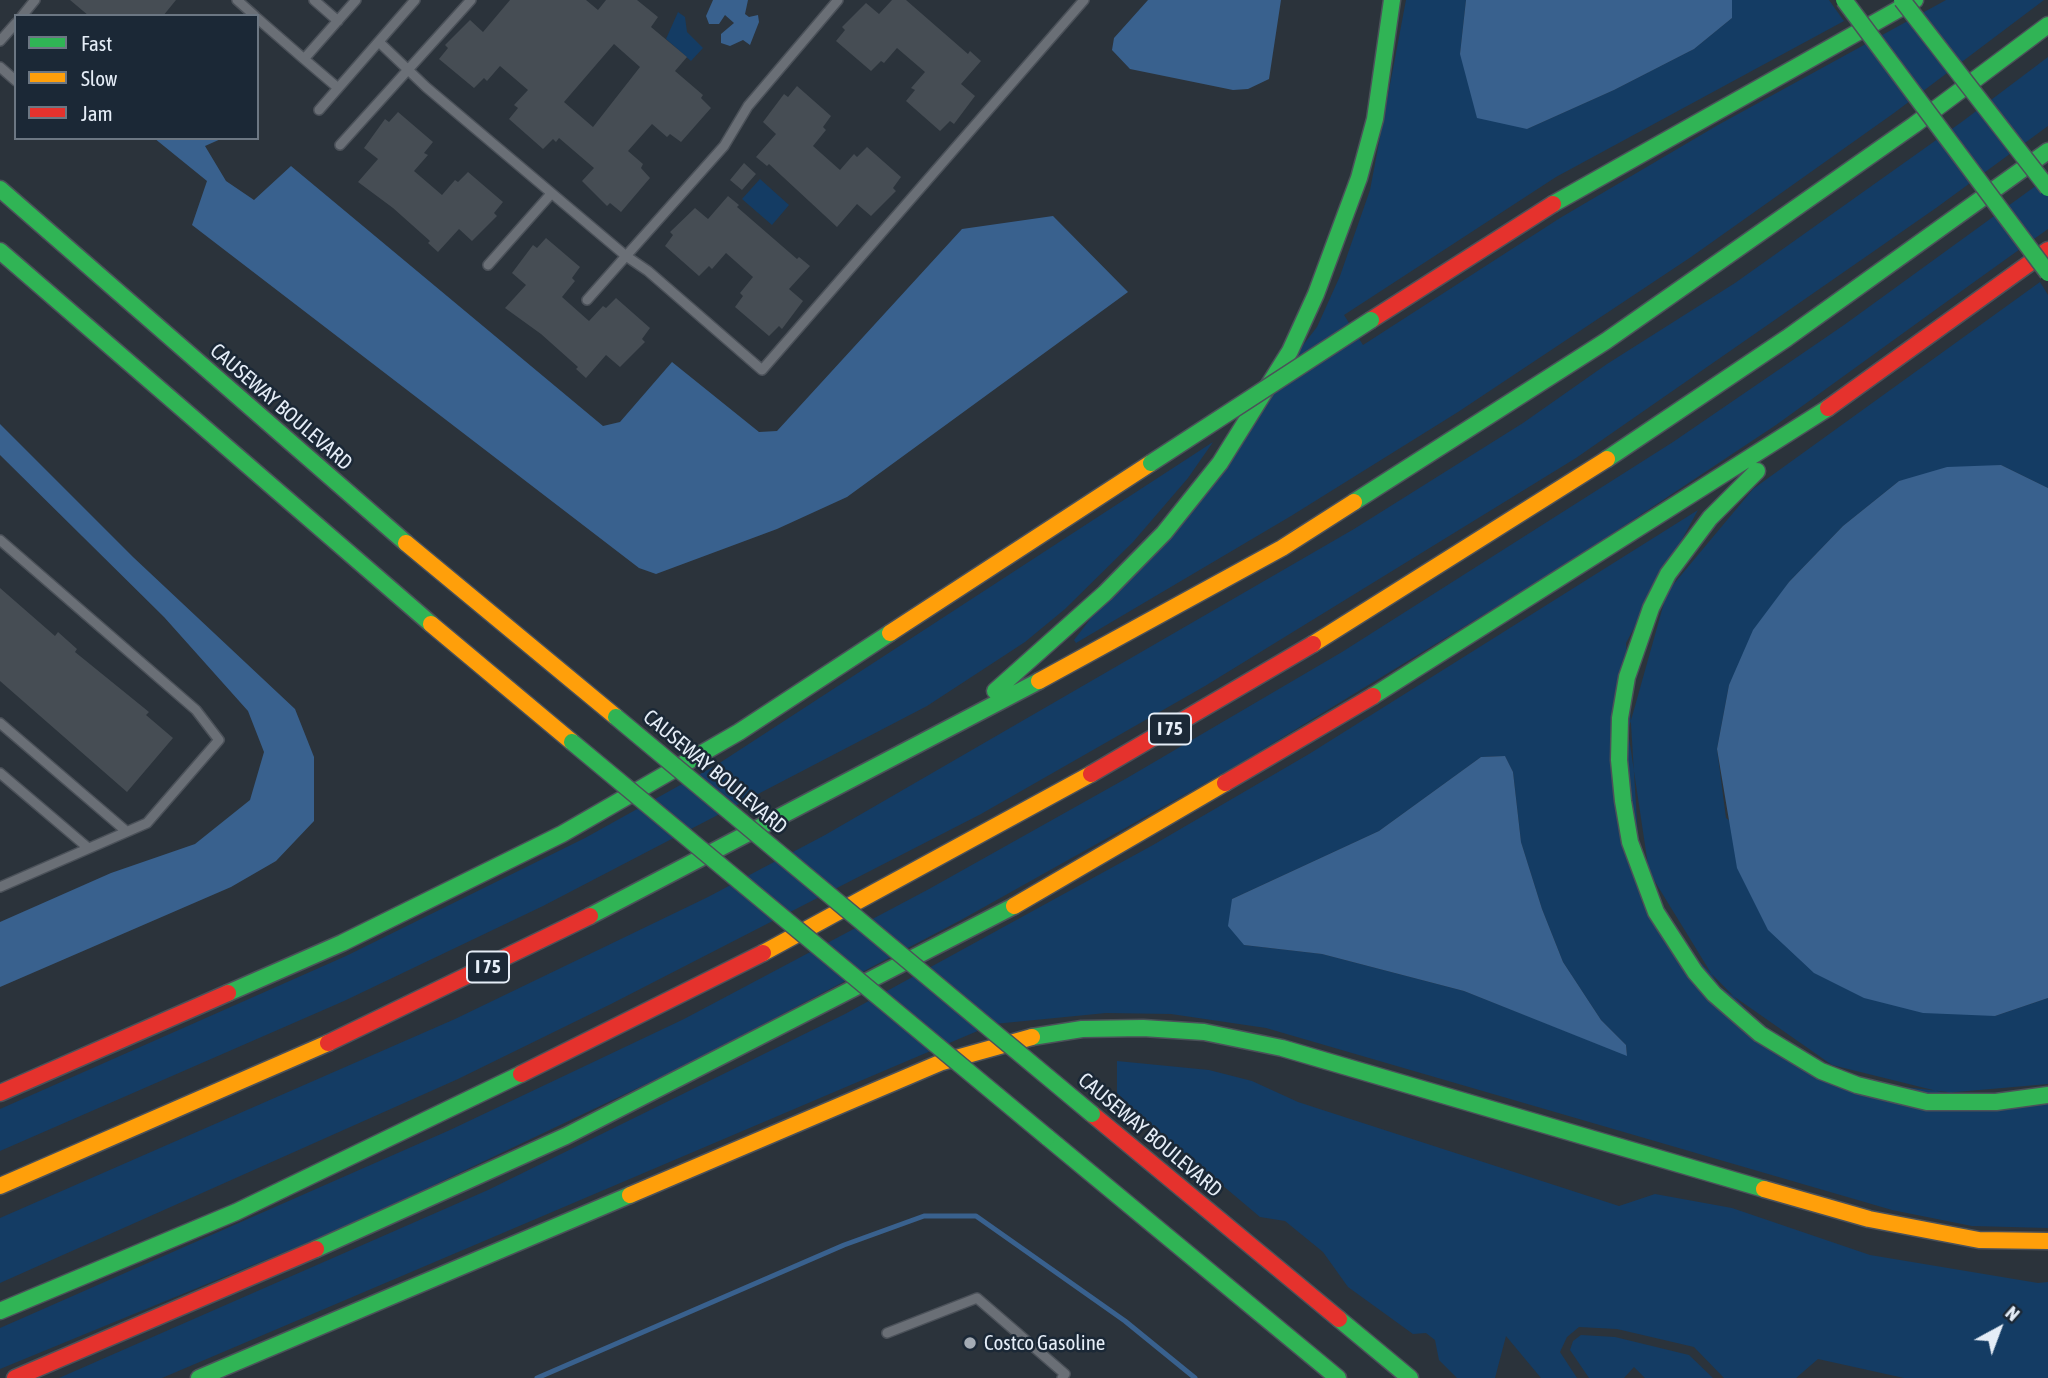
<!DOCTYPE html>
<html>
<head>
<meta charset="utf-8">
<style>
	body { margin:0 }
	#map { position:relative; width:2048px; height:1378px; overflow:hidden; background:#2b333b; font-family:"Asap Condensed",sans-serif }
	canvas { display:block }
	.legend { position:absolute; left:14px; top:14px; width:245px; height:126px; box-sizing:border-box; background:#1b2836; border:2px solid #6c7783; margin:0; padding:9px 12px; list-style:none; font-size:21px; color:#e5edf7 }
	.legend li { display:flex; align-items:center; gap:14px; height:35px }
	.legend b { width:35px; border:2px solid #6c7783 }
	.north { position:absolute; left:1964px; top:1294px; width:70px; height:70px; -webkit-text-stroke:5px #1b2836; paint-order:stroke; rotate:41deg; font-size:19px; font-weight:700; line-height:28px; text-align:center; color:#e5edf7 }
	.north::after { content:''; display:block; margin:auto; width:24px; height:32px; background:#e5edf7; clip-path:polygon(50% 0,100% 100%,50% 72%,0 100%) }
</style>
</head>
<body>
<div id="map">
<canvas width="2048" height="1378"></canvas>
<ul class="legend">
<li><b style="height:9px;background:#30b455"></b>Fast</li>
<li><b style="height:9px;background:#ff9f0a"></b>Slow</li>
<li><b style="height:9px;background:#e5322d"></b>Jam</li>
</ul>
<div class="north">N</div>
</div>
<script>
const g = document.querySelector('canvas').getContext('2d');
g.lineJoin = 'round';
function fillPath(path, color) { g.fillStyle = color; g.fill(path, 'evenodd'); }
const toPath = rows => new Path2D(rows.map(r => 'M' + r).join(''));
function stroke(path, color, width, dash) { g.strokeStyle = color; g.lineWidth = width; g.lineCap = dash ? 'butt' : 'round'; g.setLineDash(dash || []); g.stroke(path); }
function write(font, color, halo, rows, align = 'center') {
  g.font = font + ' "Asap Condensed",sans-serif'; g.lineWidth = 5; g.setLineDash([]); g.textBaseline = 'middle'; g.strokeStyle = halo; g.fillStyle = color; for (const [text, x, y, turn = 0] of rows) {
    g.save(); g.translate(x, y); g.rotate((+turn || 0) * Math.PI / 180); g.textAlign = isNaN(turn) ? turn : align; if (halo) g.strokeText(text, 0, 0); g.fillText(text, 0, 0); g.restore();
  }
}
fillPath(toPath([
	[1406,0,1466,0,1460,54,1527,129,1614,90,1694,49,1732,18,1732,0,1829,0,1844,21,1556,177,1344,315,1363,345,1560,218,1718,125,1946,0,2044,0,1894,113,1691,257,1458,412,1291,516,1076,643,1074,640,1317,327,1340,276,1370,190],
	[678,12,685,17,687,32,703,48,691,61,666,39],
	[2048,57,2048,126,1936,208,1576,458,1205,686,981,814,611,1004,458,1079,0,1283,0,1218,455,1019,708,897,825,835,1354,529,1523,423,1607,364,1735,283,1963,121],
	[2048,177,2048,229,1949,300,1776,425,1562,567,1234,767,961,920,682,1067,348,1226,0,1369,0,1328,450,1130,684,1019,929,889,1127,778,1342,652,1673,442,1844,325],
	[760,179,789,205,772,225,742,199],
	[2040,282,2048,295,2048,488,2001,465,1899,481,1843,526,1789,582,1729,685,1717,749,1726,818,1995,1016,2048,998,2048,1084,1945,1093,1832,1065,1719,986,1649,872,1628,731,1667,592,1753,489],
	[1213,442,1188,478,1133,542,1065,609,1025,642,927,706,543,906,344,1001,0,1151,0,1109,346,956,585,838,718,764],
	[1698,510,1626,643,1642,903,1812,1076,2048,1104,2048,1228,1972,1226,1892,1210,1266,1028,1171,1014,1106,1013,994,1024,162,1378,59,1378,488,1190,845,1014,1153,845,1309,754],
	[1505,756,1513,772,1521,842,1542,909,1563,962,1601,1020,1626,1045,1627,1055,1464,991,1322,954,1244,945,1232,899,1379,831,1481,757],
	[1117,1061,1209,1070,1252,1081,1298,1102,1619,1206,1655,1194,1732,1208,1870,1255,2038,1283,2048,1282,2048,1378,1904,1378,1818,1359,1796,1378,1724,1378,1694,1347,1617,1329,1579,1327,1567,1337,1560,1352,1577,1378,1541,1378,1506,1336,1495,1378,1457,1378,1439,1360,1435,1340,1426,1333,1413,1334,1348,1287,1323,1252,1285,1221,1260,1217,1151,1125,1117,1093],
	[1581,1335,1615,1337,1689,1355,1713,1378,1645,1378,1634,1367,1624,1378,1589,1378,1570,1350,1573,1341]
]), '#143c64');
fillPath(toPath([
	[713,0,748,0,745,14,749,17,758,15,759,22,750,45,743,40,730,46,721,43,721,34,734,23,725,15,719,24,709,24,706,16],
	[1148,0,1281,0,1269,79,1248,89,1233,90,1130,69,1112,50,1114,38],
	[1466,0,1732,0,1732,18,1694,49,1614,90,1527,129,1477,118,1460,54],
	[154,138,223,138,205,146,226,181,254,200,291,166,603,426,620,422,672,362,759,432,777,431,962,229,1053,216,1128,292,847,497,777,529,656,574,639,568,192,225,207,181],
	[0,424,133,557,295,709,314,757,314,821,276,861,231,887,0,987,0,922,111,873,195,844,250,800,264,752,248,711,164,617,0,455],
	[2001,465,2048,488,2048,998,1995,1016,1923,1013,1864,998,1814,973,1768,930,1737,868,1717,749,1729,685,1753,630,1789,582,1843,526,1899,481,1947,467],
	[1505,756,1513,772,1521,842,1542,909,1563,962,1601,1020,1626,1045,1627,1056,1464,991,1322,954,1244,945,1228,926,1232,899,1379,831,1481,757]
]), '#39618e');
stroke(toPath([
	[537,1378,844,1245,924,1216,976,1216,1125,1321,1195,1378]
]), '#39618e', 5);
fillPath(toPath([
	[70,0,176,0,163,16,89,16],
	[510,0,586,0,598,10,606,0,637,0,658,17,651,27,687,57,675,71,703,95,701,98,711,108,681,142,670,134,667,137,652,124,628,151,643,164,641,168,650,178,621,212,610,203,607,206,582,181,594,168,559,138,556,142,553,139,543,149,509,119,518,108,514,105,528,90,500,66,487,81,484,78,474,88,439,59,448,48,445,45,470,20,483,32],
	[614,44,640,67,593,127,564,102],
	[892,0,906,0,968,54,970,51,981,61,961,84,975,96,954,124,950,121,940,131,906,101,915,90,911,88,925,72,897,48,884,63,881,61,871,71,836,41,845,30,842,27,866,3,879,14],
	[797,86,831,116,823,127,826,130,813,146,840,170,854,154,857,157,867,147,901,177,893,188,896,191,871,216,857,204,837,227,769,164,767,166,756,157,776,134,763,122,784,94,788,97],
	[398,112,433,142,424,153,428,155,414,171,442,195,455,180,458,182,468,172,503,202,494,213,497,216,472,241,459,229,438,252,428,243,430,241,393,208,358,182,378,159,364,148,385,119,389,122],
	[744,163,756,174,742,190,730,180],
	[728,196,739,205,737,207,797,259,799,257,810,266,789,289,803,301,782,329,779,326,769,336,735,307,743,296,740,293,753,277,726,253,712,269,709,266,699,276,665,246,673,235,670,232,695,208,708,219],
	[546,238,580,267,572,278,575,281,562,297,589,321,603,306,606,308,616,298,650,328,642,339,645,342,620,367,606,355,586,378,576,369,578,367,541,334,505,308,526,285,512,273,533,245,537,248],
	[0,588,55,636,58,632,77,649,75,652,149,712,146,715,173,738,127,792,0,681]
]), '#464d54');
const lane = toPath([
	[237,0,255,16],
	[314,0,338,21],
	[838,0,748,106,724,146,626,256,648,271,762,370,1084,0],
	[22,16,35,0],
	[257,18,304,59,356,0],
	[0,41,16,23],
	[379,42,426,87,626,256,587,300],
	[304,59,338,88],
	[0,67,16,81],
	[319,110,415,0],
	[340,145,471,0],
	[488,265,550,195],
	[0,540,196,710,219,740,147,823,0,887],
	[0,723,126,831],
	[0,773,87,847],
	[887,1333,977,1298,1065,1374,1062,1378]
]);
const fast = toPath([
	[0,189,406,543],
	[1553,204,1915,0],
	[0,251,431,624],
	[1607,459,1787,338,2048,151],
	[1757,471,1710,518,1668,574,1651,608,1627,677,1620,718,1619,760,1623,801,1630,842,1656,912,1695,972,1714,994,1760,1034,1821,1071,1857,1085,1927,1102,1996,1102,2048,1095],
	[1354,502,1606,341,1914,125,2048,25],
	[995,691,1105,593,1164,533,1220,463,1290,351,1316,294,1359,178,1375,119,1392,0],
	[1373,696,1828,408],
	[590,916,1039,681],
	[228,993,342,943,562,834,739,732,890,633],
	[1032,1037,1082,1029,1143,1028,1204,1032,1282,1048,1764,1189],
	[1047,1137,1338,1378],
	[316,1249,566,1136,1014,906],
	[0,1311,236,1212,521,1074],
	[1339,1319,1410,1378],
	[199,1378,630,1195]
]);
const slow = toPath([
	[406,543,616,717],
	[431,624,572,742],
	[890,633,1151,463],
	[1313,644,1607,459],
	[1039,681,1282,548,1354,502],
	[1014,906,1225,783],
	[763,953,1091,774],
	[0,1186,328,1043],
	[1764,1189,1869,1219,1979,1240,2048,1241],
	[630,1195,942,1062,1032,1037]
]);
const jam = toPath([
	[1371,320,1553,204],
	[1828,408,2048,250],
	[1091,774,1313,644],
	[1225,783,1373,696],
	[328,1043,590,916],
	[521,1074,763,953],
	[0,1093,228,993],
	[1092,1114,1339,1319],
	[15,1378,316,1249]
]);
stroke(lane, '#4b5159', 12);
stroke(fast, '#4b5159', 19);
stroke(slow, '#4b5159', 19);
stroke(jam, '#4b5159', 19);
stroke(lane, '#6a6f76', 9);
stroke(fast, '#30b455', 16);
stroke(slow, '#ff9f0a', 16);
stroke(jam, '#e5322d', 16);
const fastBridge = toPath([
	[1844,0,2048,273],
	[1902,0,2048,188],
	[1151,463,1371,320],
	[616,717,1092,1114],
	[572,742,1047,1137]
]);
stroke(fastBridge, '#4b5159', 19, []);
stroke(fastBridge, '#30b455', 16);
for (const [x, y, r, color] of [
	[970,1343,7,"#a4acb5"]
]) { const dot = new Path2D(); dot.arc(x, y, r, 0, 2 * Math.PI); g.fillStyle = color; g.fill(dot); stroke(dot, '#1b2836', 2.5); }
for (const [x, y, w] of [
	[1170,729,42],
	[488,967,42]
]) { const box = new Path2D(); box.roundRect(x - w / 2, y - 15.5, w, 31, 5); g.fillStyle = '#1b2836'; g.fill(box); stroke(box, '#e5edf7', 2); }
write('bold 19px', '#e5edf7', null, [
	["I 75",1170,729],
	["I 75",488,967]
]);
write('21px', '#e5edf7', '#1b2836', [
	["CAUSEWAY BOULEVARD",281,407,41],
	["CAUSEWAY BOULEVARD",715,772,40],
	["CAUSEWAY BOULEVARD",1150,1135,40]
]);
write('21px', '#e5edf7', '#1b2836', [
	["Costco Gasoline",984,1343]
], 'left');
</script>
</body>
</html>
